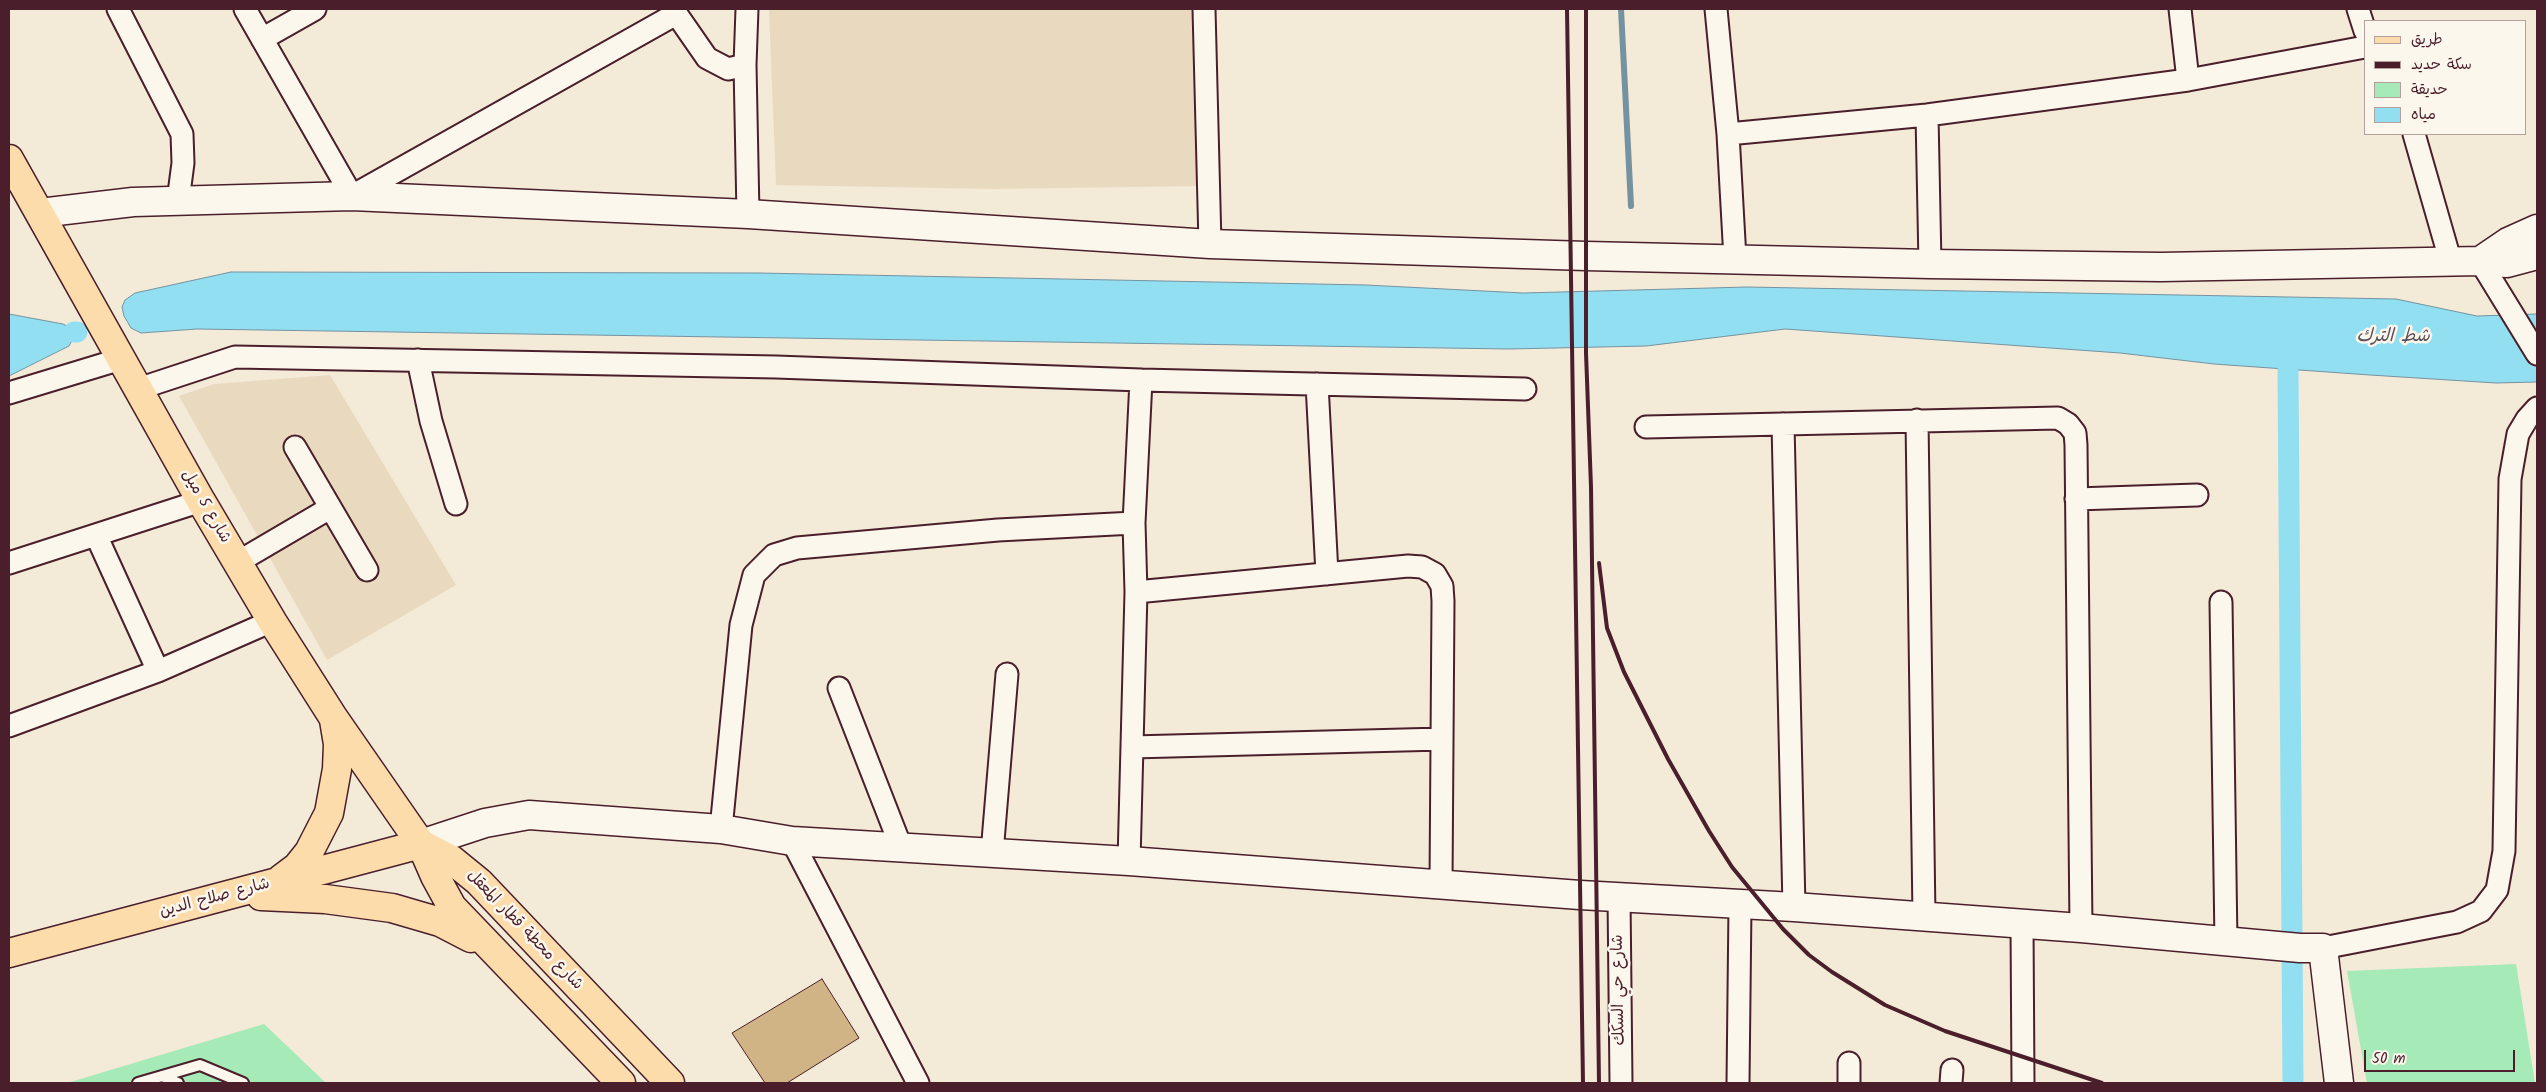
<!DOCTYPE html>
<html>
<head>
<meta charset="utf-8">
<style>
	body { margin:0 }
	#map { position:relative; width:2546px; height:1092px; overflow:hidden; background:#f3ead8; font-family:Kalam,"Playpen Sans Arabic",sans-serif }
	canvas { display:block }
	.frame { position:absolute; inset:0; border:10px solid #4a1f2b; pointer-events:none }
	.legend { position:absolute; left:2364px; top:20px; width:162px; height:115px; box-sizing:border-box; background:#fbf7ec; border:1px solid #b4a19f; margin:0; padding:6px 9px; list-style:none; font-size:15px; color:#4a1f2b }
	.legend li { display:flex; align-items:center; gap:10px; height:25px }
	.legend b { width:25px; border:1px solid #b4a19f }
	.scale { position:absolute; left:2364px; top:1050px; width:151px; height:22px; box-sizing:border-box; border:2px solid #4a1f2b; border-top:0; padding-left:6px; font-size:15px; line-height:18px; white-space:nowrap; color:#4a1f2b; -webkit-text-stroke:4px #fbf7ec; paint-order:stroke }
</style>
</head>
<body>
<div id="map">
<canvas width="2546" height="1092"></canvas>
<div class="frame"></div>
<ul class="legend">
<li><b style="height:6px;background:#fddcac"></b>طريق</li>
<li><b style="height:6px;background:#4a1f2b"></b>سكة حديد</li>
<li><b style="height:14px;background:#a6ebb7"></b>حديقة</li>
<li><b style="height:14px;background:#91dff0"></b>مياه</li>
</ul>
<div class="scale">50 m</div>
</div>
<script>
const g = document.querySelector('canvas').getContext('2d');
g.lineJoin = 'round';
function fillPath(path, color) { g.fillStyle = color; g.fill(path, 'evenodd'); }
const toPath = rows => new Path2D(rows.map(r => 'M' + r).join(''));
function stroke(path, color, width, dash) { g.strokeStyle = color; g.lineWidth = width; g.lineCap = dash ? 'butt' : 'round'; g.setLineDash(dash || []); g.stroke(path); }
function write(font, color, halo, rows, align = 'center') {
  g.font = font + ' Kalam,"Playpen Sans Arabic",sans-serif'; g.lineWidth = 5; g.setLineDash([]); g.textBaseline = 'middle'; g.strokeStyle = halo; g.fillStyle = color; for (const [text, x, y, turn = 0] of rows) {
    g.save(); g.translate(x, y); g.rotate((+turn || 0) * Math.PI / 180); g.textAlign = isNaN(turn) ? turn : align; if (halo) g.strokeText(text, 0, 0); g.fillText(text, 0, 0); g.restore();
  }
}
fillPath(toPath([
	[769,9,1192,9,1201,186,993,189,776,185],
	[330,375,456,585,327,660,179,396,214,384]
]), '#e9dabf');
fillPath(toPath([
	[2516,964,2535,1083,2367,1083,2347,971],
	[264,1024,326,1083,67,1083]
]), '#a6ebb7');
const water = toPath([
	[231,272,759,273,1366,285,1523,293,1747,287,2396,299,2477,316,2537,314,2537,382,2496,383,2370,375,2214,364,2120,353,1785,329,1646,346,1509,349,197,329,141,333,131,328,124,316,122,307,125,300,135,293,231,272],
	[9,314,63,324,71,328,74,337,69,346,9,376,9,314]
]);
fillPath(water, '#91dff0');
stroke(water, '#7592a1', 1);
stroke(toPath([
	[1621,9,1631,206]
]), '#7592a1', 6);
stroke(toPath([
	[74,332,77,332],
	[2288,369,2293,1083]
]), '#91dff0', 21);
const building = toPath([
	[822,979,859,1038,787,1083,765,1083,732,1033,822,979]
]);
fillPath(building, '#d1b486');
stroke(building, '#4a1f2b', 1);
const lane = toPath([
	[162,1076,178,1083],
	[138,1083,200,1065,243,1083]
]);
const street = toPath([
	[118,9,182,134,183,163,178,201],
	[245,9,352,196,676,14],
	[673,9,707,58,728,69,745,65],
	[747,9,745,65,748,214],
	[1204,9,1210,244],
	[1716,9,1728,134,1735,259],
	[2180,9,2188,80],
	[2358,9,2365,31],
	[262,39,315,9],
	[1927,115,1930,264],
	[1728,134,1927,115,2188,80,2365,47],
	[2414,134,2451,263],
	[2480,261,2537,354],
	[418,360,431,421,456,504],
	[1317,384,1327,574],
	[138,389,235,357,776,367,1141,380,1525,389],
	[9,393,121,359],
	[1917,420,1924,917],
	[1783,424,1794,907],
	[1646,427,2058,418,2068,424,2075,433,2076,445,2081,928],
	[295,447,367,570],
	[2076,499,2197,495],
	[96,535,158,671],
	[238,562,330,508],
	[9,563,201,501],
	[1136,592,1408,566,1422,567,1435,574,1442,586,1443,601,1441,883],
	[2221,602,2226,943],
	[839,688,901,847],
	[9,726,158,671,272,621],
	[1132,747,1442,739],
	[721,829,741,625,754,575,774,555,797,548,998,530,1134,523],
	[792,841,918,1083],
	[992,853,1007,674],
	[1129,861,1136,592,1134,523,1141,380],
	[1619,897,1621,1083],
	[2022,925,2023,1083],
	[2323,948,2457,922,2481,911,2497,890,2504,851,2510,479,2518,434,2527,419,2537,408],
	[1849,1063,1849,1083],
	[1738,1083,1740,905],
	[1951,1083,1952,1070]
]);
const secondary = toPath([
	[40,213,133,202,352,196,748,214,1210,244,1586,256,1930,264,2161,267,2480,261,2507,263,2537,255],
	[2480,261,2508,242,2537,229],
	[421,844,485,823,529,815,721,829,792,841,1129,861,1580,895,1794,907,2081,928,2300,948,2323,948,2339,1083]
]);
const primary = toPath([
	[9,159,201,501,272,621,333,717,421,844,435,876,452,907,621,1083],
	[421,844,452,860,479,882,670,1083],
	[281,879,297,867,309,852,329,813,337,769,338,744,334,720],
	[261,896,325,899,392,908,440,922,471,938],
	[9,953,421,844]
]);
stroke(lane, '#4a1f2b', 14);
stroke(street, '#4a1f2b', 25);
stroke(secondary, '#4a1f2b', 31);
stroke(primary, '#4a1f2b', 31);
stroke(lane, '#fbf7ec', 10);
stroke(street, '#fbf7ec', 21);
stroke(secondary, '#fbf7ec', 28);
stroke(primary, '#fddcac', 28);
stroke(toPath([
	[1567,9,1583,1083],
	[1586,9,1586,353,1591,487,1599,1083],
	[1599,563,1607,628,1624,672,1668,759,1709,831,1732,867,1783,929,1809,955,1832,972,1885,1005,1945,1031,2102,1083]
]), '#4a1f2b', 4);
write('16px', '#4a1f2b', '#fbf7ec', [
	["شارع 5 ميل",205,507,60],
	["شارع صلاح الدين",215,899,-15],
	["شارع محطة قطار المعقل",524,931,46],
	["شارع حي السكك",1620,990,-91]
]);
write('italic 18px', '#5c4f5c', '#fbf7ec', [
	["شط الترك",2393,338]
]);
</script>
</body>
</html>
